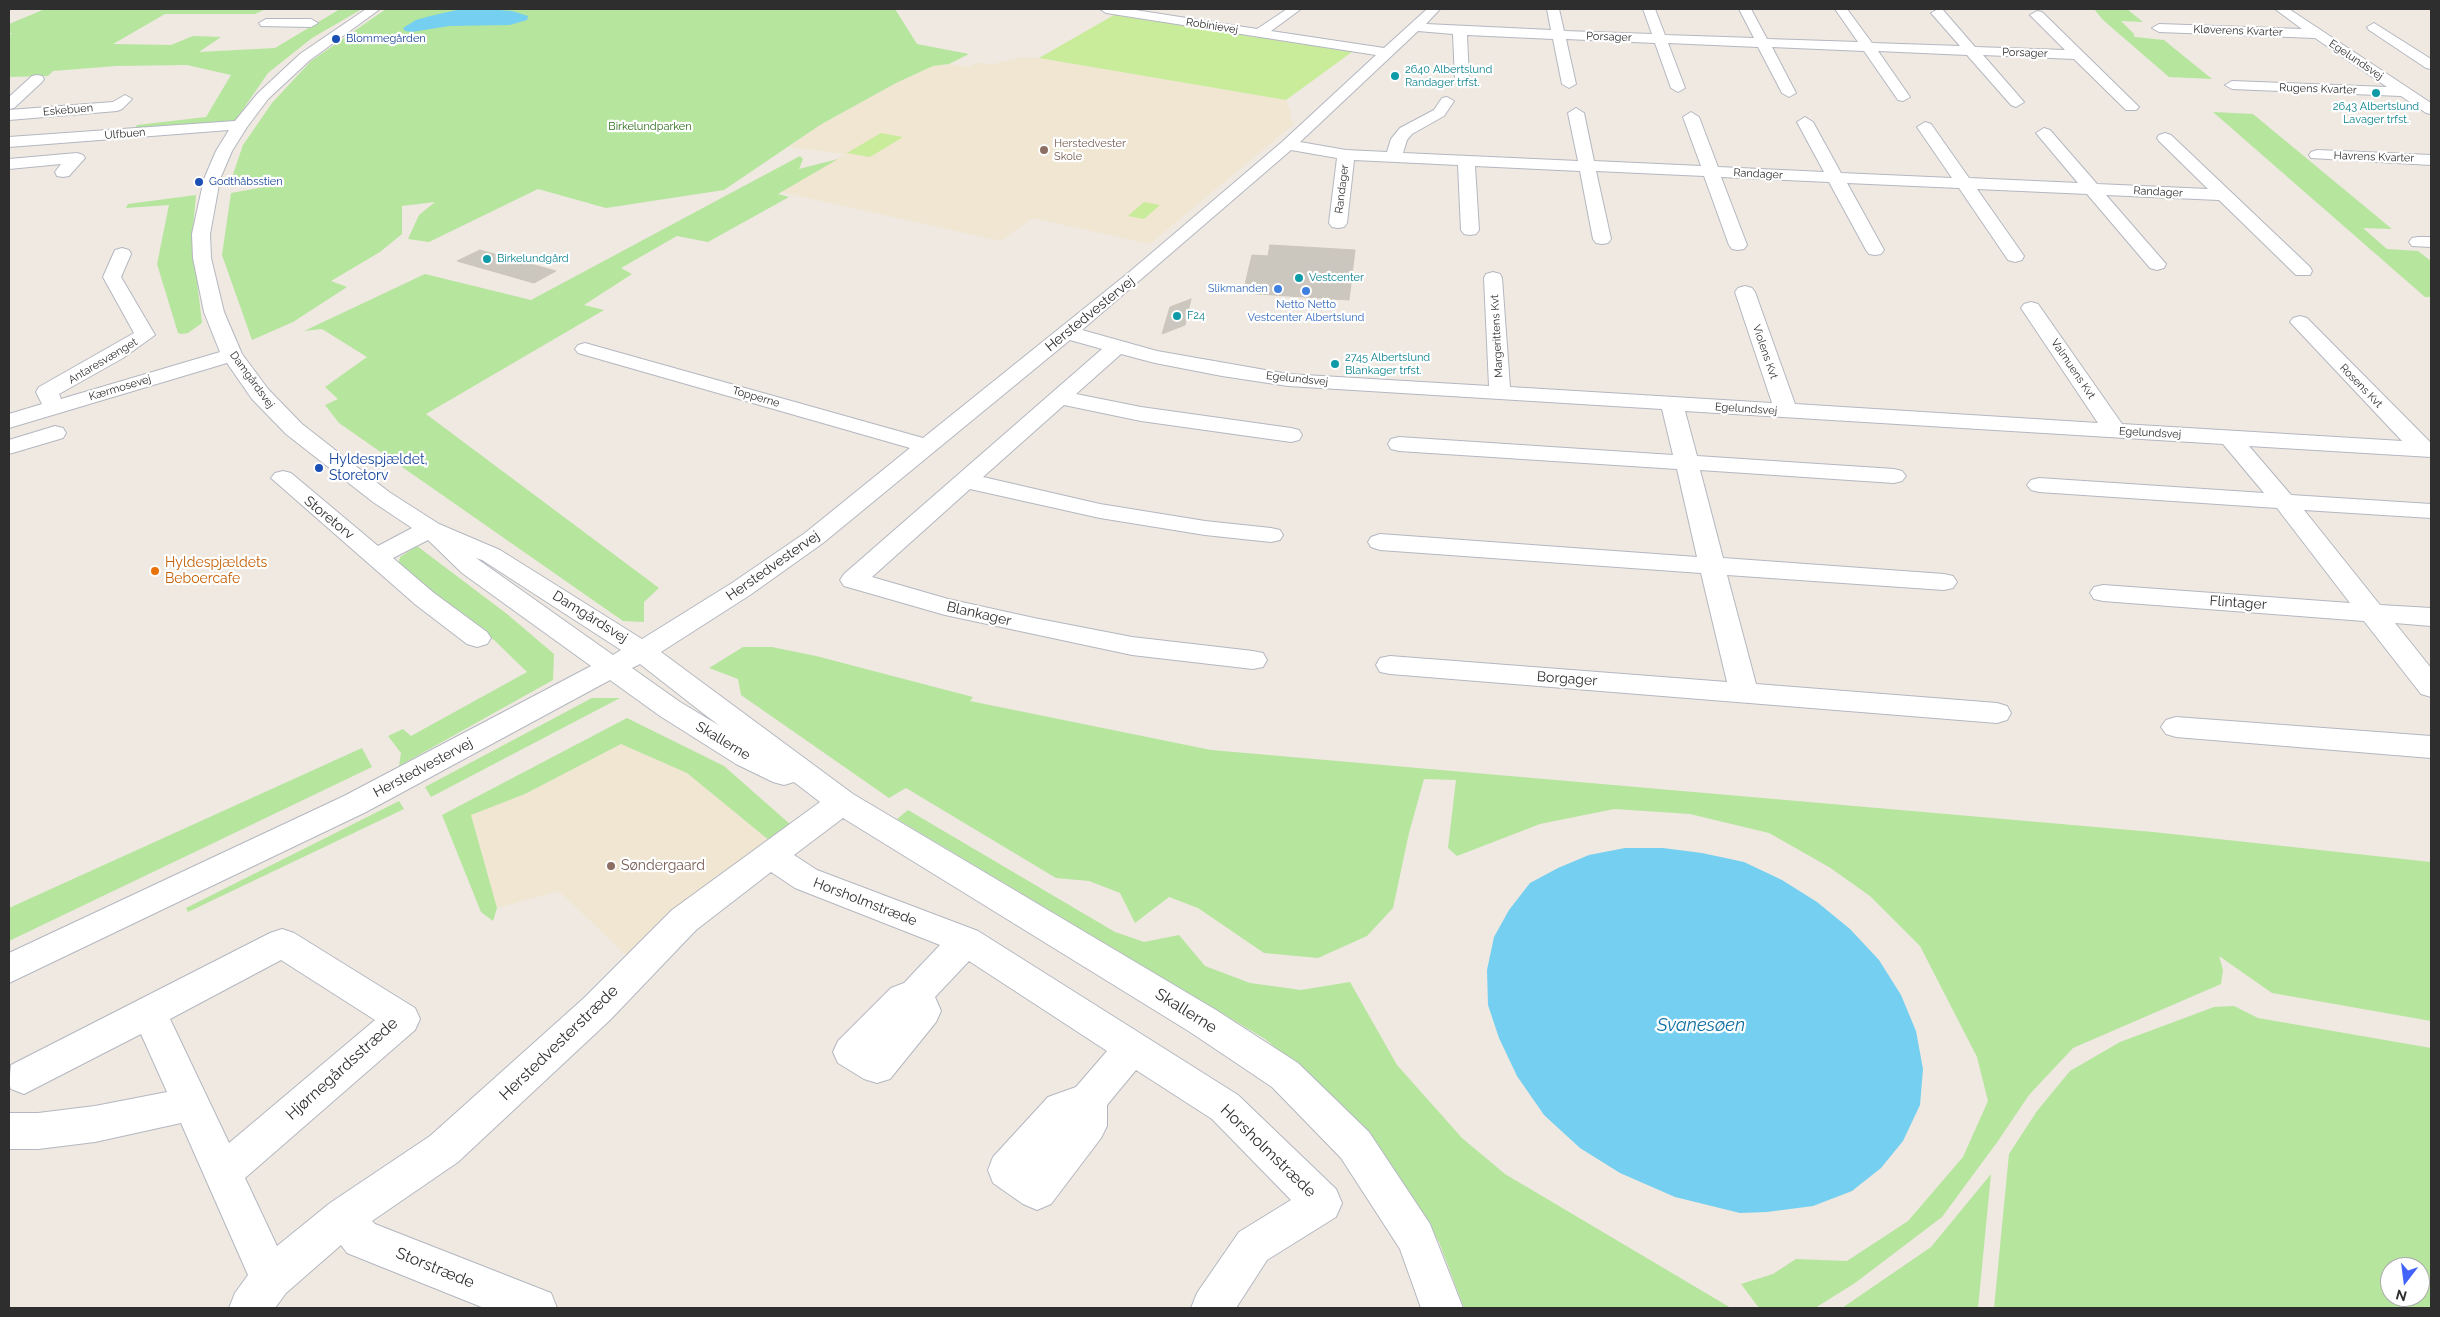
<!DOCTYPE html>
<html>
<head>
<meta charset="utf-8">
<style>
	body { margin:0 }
	#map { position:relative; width:2440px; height:1317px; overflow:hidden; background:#efe9e1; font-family:Raleway,sans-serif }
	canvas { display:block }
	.frame { position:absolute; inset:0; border:10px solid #2e2e2e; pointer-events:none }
	.north { position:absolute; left:2380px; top:1257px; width:50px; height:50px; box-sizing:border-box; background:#fff; border:1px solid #ababab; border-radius:50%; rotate:195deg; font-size:14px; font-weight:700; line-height:20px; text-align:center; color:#2e2e2e }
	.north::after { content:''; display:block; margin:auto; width:18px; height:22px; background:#4264fb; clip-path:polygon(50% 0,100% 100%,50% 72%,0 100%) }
</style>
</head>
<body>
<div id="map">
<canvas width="2440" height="1317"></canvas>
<div class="frame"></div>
<div class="north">N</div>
</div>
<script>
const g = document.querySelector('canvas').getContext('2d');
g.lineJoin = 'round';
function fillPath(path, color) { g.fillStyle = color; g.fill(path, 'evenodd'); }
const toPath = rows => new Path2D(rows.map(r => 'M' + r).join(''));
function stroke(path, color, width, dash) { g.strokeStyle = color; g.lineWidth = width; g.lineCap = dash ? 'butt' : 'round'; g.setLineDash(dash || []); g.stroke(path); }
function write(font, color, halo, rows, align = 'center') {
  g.font = font + ' Raleway,sans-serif'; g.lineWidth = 4.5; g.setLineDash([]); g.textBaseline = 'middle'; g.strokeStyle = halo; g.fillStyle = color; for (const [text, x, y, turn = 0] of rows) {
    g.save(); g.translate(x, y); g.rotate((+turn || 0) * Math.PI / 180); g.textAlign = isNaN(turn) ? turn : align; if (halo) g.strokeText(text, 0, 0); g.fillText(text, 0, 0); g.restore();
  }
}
fillPath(toPath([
	[1022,57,1039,58,1286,100,1291,113,1290,118,1294,124,1150,244,1032,218,1001,241,781,192,845,154,789,147,820,125,896,83,933,66,949,64,969,67,976,63,994,64],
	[621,744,687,773,770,841,626,955,559,891,497,908,471,815,525,794]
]), '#f0e6d1');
fillPath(toPath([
	[45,9,266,9,255,14,165,14,113,44,171,45,193,36,221,37,199,52,275,48,340,9,362,9,312,38,268,73,235,121,134,130,137,125,206,117,231,75,187,65,116,66,53,71,48,76,9,77,9,35,12,33,9,33,9,24],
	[386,9,895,9,917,44,969,54,949,64,933,66,896,83,820,125,724,190,606,208,538,189,429,242,408,239,419,215,435,202,402,206,402,234,380,252,331,281,347,287,293,322,252,340,222,255,231,193,270,186,270,180,230,183,243,145,272,103,311,61],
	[2094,9,2127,9,2143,22,2121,21,2135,35,2133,35,2135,37,2164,40,2212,79,2169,77,2103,20],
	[2213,112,2253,114,2392,229,2363,228,2387,249,2418,251,2431,261,2431,297,2425,297],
	[800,156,803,159,799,169,838,159,778,194,789,197,708,242,677,236,621,268,632,274,584,305,604,310,426,414,659,588,644,602,644,622,623,621,339,423,325,405,338,399,325,387,367,357,322,329,304,331,425,274,531,300],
	[196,195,192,240,202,323,188,333,181,334,178,333,157,264,169,205,126,208,128,204],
	[417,546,507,614,554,654,553,680,399,766,401,753,388,736,403,729,411,736,527,672,494,640,398,566,400,557],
	[743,647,772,647,816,656,973,697,970,701,1211,750,2153,832,2431,862,2431,1021,2272,993,2219,956,2223,970,2221,984,2073,1048,2029,1095,1998,1141,1942,1217,1855,1283,1815,1308,1759,1308,1741,1284,1773,1274,1796,1259,1847,1261,1908,1221,1963,1157,1988,1101,1977,1057,1920,946,1870,896,1829,867,1769,833,1690,814,1614,809,1540,824,1457,856,1448,848,1456,780,1424,779,1409,833,1393,908,1367,936,1318,958,1264,953,1198,908,1169,897,1135,923,1120,893,1089,881,1056,878,906,788,889,798,741,695,738,679,709,668],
	[592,698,620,698,431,797,425,787],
	[627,718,724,766,791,825,770,841,687,773,621,744,525,794,471,815,497,908,493,921,481,912,442,815],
	[362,748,372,767,9,941,9,908],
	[399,801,404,809,188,912,186,908],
	[908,810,1115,932,1144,942,1179,935,1205,966,1250,983,1301,990,1350,982,1397,1065,1462,1138,1505,1174,1731,1308,1464,1308,1439,1242,1396,1172,1348,1113,1311,1077,1265,1039,897,819],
	[2234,1006,2258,1018,2431,1048,2431,1308,1994,1308,2009,1154,2037,1111,2070,1071,2120,1042,2214,1007],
	[2390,1267,2420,1267,2420,1297,2390,1297],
	[1991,1174,1978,1308,1842,1308,1931,1247]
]), '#b6e59e');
fillPath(toPath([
	[1114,15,1352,52,1286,100,1039,58],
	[881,133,903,137,870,157,847,153],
	[1144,202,1160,205,1144,219,1128,216]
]), '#c9ec9a');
fillPath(toPath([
	[485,9,512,11,528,16,527,20,510,25,449,26,412,32,405,31,403,28,416,20,430,16,457,10],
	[1625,848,1663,848,1702,853,1744,862,1782,880,1817,902,1850,929,1879,960,1901,995,1916,1031,1923,1069,1920,1105,1903,1141,1881,1168,1852,1191,1813,1206,1767,1212,1740,1213,1675,1197,1620,1173,1580,1148,1544,1115,1517,1076,1499,1038,1488,1005,1487,970,1494,937,1509,910,1530,883,1558,868,1589,855]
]), '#75cff0');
const building = toPath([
	[1270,245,1355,250,1349,300,1243,293,1252,255,1268,256,1270,245],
	[480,250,556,271,534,283,457,261,480,250],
	[1191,299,1185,325,1162,334,1170,307,1191,299]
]);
fillPath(building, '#cbc7bf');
stroke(building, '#cbc5ba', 1);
const minor = toPath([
	[366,9,380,9,310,60,268,99,247,127,232,151,220,179,210,234,211,258,224,312,242,354,268,389,302,424,389,492,439,524,500,550,642,639,732,583,805,533,910,448,578,353,575,349,578,345,585,343,592,345,923,438,1127,274,1282,142,1376,55,1106,13,1100,9,1129,9,1257,29,1287,9,1301,9,1271,31,1384,48,1427,9,1440,9,1426,24,1551,30,1547,9,1559,9,1564,31,1652,34,1643,9,1655,9,1665,35,1754,38,1739,9,1751,9,1767,39,1858,42,1835,9,1847,9,1872,43,1960,46,1931,13,1938,9,1943,10,1975,47,2065,50,2030,15,2037,11,2042,12,2136,104,2139,107,2136,110,2126,110,2074,59,1983,55,2024,102,2016,107,2011,105,1967,55,1878,51,1910,97,1903,101,1898,100,1864,51,1772,47,1796,93,1789,97,1782,93,1758,47,1668,43,1685,88,1678,92,1671,88,1655,43,1566,39,1576,84,1569,88,1562,84,1553,39,1467,35,1469,79,1462,83,1455,79,1453,34,1418,31,1300,142,1346,150,1387,152,1391,139,1400,128,1434,110,1442,98,1447,97,1454,101,1444,116,1412,134,1407,140,1403,153,1578,161,1568,113,1576,108,1584,113,1594,161,1701,166,1683,117,1691,112,1699,117,1718,167,1824,172,1797,122,1805,117,1813,122,1841,173,1952,178,1917,127,1925,122,1931,124,1969,178,2078,183,2036,133,2044,128,2050,130,2097,184,2208,189,2159,141,2157,138,2159,135,2165,133,2171,135,2310,267,2312,271,2310,275,2296,275,2219,200,2106,195,2166,264,2164,268,2157,270,2150,268,2087,194,1977,189,2024,256,2022,260,2015,262,2008,260,1959,188,1847,183,1884,250,1881,254,1875,255,1869,254,1866,250,1829,182,1721,177,1747,245,1744,249,1738,250,1732,249,1729,245,1704,176,1596,171,1611,239,1608,243,1602,244,1596,243,1593,239,1580,171,1475,166,1479,230,1476,234,1470,235,1464,234,1461,230,1458,165,1354,160,1347,223,1344,227,1338,228,1332,227,1329,223,1337,158,1291,150,1082,330,1157,351,1288,374,1489,386,1484,278,1486,274,1493,272,1500,274,1502,278,1510,387,1772,403,1735,292,1738,288,1745,286,1752,288,1755,292,1795,404,2098,423,2021,308,2024,304,2031,302,2038,304,2122,424,2402,441,2290,322,2293,318,2300,316,2307,318,2431,443,2431,457,2249,446,2291,495,2431,504,2431,518,2304,510,2380,605,2431,608,2431,626,2395,623,2431,668,2431,697,2421,694,2364,621,2103,601,2094,599,2090,593,2094,587,2103,585,2350,603,2277,508,2039,492,2031,490,2027,485,2031,480,2039,478,2264,493,2223,444,1685,411,1697,456,1894,469,1902,471,1906,476,1902,481,1894,483,1700,470,1723,558,1944,574,1953,576,1957,582,1953,588,1944,590,1727,575,1756,684,1997,703,2007,706,2011,713,2007,720,1997,723,1390,674,1380,672,1376,665,1380,658,1390,656,1727,682,1701,573,1380,550,1371,547,1368,542,1371,537,1380,534,1697,557,1677,469,1399,451,1391,449,1388,444,1391,439,1399,437,1673,455,1662,409,1288,386,1222,376,1155,363,1121,354,1076,394,1141,407,1291,428,1299,430,1302,435,1299,440,1291,442,1141,421,1064,405,983,477,1100,504,1205,521,1271,528,1280,530,1283,535,1280,540,1271,542,1205,535,1100,518,970,489,872,577,948,599,1034,618,1132,637,1253,651,1263,653,1267,660,1263,667,1253,669,1132,655,945,615,844,586,840,580,844,574,1102,349,1070,340,823,543,750,595,661,652,853,794,1216,1010,1298,1063,1369,1132,1430,1224,1463,1308,1421,1308,1400,1249,1341,1158,1272,1087,1190,1032,843,818,794,855,817,870,978,931,1238,1095,1336,1189,1342,1203,1336,1217,1267,1260,1236,1308,1191,1308,1197,1293,1239,1232,1291,1200,1212,1119,1136,1070,1107,1105,1107,1126,1101,1138,1051,1204,1037,1210,1023,1204,993,1183,988,1170,993,1157,1048,1097,1076,1087,1107,1051,969,961,935,997,941,1011,936,1022,890,1079,877,1083,864,1079,838,1063,833,1052,838,1041,891,988,904,983,940,945,795,888,771,872,696,930,610,1020,458,1162,372,1221,375,1224,551,1293,557,1308,484,1308,347,1253,341,1245,286,1293,275,1308,229,1308,235,1293,248,1275,181,1123,95,1142,38,1149,9,1149,9,1113,38,1113,95,1106,167,1092,141,1034,24,1094,11,1089,9,1084,11,1065,270,933,282,929,294,933,415,1008,420,1019,415,1030,245,1178,277,1246,330,1203,430,1136,584,998,672,910,820,802,794,782,784,785,773,782,736,764,660,716,610,680,366,812,9,983,9,953,344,796,591,666,462,573,428,540,393,558,434,593,487,632,491,638,487,644,477,647,467,644,416,605,271,478,275,473,283,471,291,473,378,546,412,528,373,502,286,434,252,399,227,363,9,428,9,414,42,404,36,392,39,387,134,333,103,277,115,250,122,248,129,250,131,254,121,277,155,335,123,358,59,394,61,399,220,352,204,312,193,258,192,234,204,179,216,151,229,130,9,147,9,137,235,121,258,93,300,54,366,9],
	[476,558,482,560,621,650,613,655,476,558],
	[640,664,704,714,720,726,680,702,632,668,640,664],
	[281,960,375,1020,229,1143,170,1019,281,960],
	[2275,9,2289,9,2431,103,2431,114,2426,113,2401,96,2232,89,2225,85,2232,81,2387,87,2315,38,2159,32,2152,28,2159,24,2302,29,2275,9],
	[266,19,311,19,318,23,311,27,261,26,259,23,266,19],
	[2374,23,2431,59,2431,69,2426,68,2369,30,2367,27,2374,23],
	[37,75,42,76,44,79,42,82,14,108,9,109,9,97,32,76,37,75],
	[125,95,132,99,122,109,117,111,9,120,9,110,113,102,125,95],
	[2317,150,2431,155,2431,165,2311,158,2309,155,2311,152,2317,150],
	[77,153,83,155,85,158,69,176,63,177,57,176,55,172,61,164,9,169,9,159,77,153],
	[2418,237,2431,237,2431,247,2412,246,2409,242,2412,238,2418,237],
	[55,426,63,428,66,433,63,438,9,454,9,440,55,426],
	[2176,717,2431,736,2431,758,2176,737,2166,734,2161,727,2166,720,2176,717]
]);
stroke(minor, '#b4b7c1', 2);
fillPath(minor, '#fff');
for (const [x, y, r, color] of [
	[336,39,5,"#1a4fb4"],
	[1395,76,5,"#0f9aa8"],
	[2376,93,5,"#0f9aa8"],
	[1044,150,5,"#8d6e63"],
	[199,182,5,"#1a4fb4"],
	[487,259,5,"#0f9aa8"],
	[1299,278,5,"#0f9aa8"],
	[1278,289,5,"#3f7fe0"],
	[1306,291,5,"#3f7fe0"],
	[1177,316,5,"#0f9aa8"],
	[1335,364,5,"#0f9aa8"],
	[319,468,5,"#1a4fb4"],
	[155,571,5,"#e8710a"],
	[611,866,5,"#8d6e63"]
]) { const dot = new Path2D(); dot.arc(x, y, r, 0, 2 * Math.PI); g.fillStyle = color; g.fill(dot); stroke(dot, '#fff', 2); }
write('11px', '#2e2e2e', '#fff', [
	["Robinievej",1212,26,9],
	["Kløverens Kvarter",2238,31,2],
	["Porsager",1609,37,2],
	["Porsager",2025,53,2],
	["Egelundsvej",2356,60,34],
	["Rugens Kvarter",2318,89,2],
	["Eskebuen",68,110,-5],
	["Ulfbuen",125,134,-5],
	["Havrens Kvarter",2374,157,2],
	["Randager",1758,174,3],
	["Randager",1342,189,-83],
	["Randager",2158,192,3],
	["Margerittens Kvt",1497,336,-93],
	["Violens Kvt",1765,352,71],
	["Antaresvænget",103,361,-31],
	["Valmuens Kvt",2073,369,56],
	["Egelundsvej",1297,379,6],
	["Damgårdsvej",252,380,54],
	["Rosens Kvt",2361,386,46],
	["Kærmosevej",120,388,-17],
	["Topperne",756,397,16],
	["Egelundsvej",1746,409,4],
	["Egelundsvej",2150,433,3]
]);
write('11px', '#164399', '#fff', [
	["Blommegården",346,39],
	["Godthåbsstien",209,182]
], 'left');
write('11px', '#0d838f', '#fff', [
	["2640 Albertslund",1405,70],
	["Randager trfst.",1405,83],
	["2643 Albertslund",2376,107,"center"],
	["Lavager trfst.",2376,120,"center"],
	["Birkelundgård",497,259],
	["Vestcenter",1309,278],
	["F24",1187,316],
	["2745 Albertslund",1345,358],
	["Blankager trfst.",1345,371]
], 'left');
write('11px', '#2c6e1b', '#fff', [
	["Birkelundparken",650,127]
]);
write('11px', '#785e54', '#fff', [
	["Herstedvester",1054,144],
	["Skole",1054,157]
], 'left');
write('11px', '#366cbe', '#fff', [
	["Slikmanden",1268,289],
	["Netto Netto",1306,305,"center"],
	["Vestcenter Albertslund",1306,318,"center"]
], 'right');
write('14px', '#2e2e2e', '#fff', [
	["Herstedvestervej",1090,314,-39],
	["Storetorv",329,518,39],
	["Herstedvestervej",773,566,-35],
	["Flintager",2238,603,4],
	["Blankager",979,614,13],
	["Damgårdsvej",590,617,32],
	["Borgager",1567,679,4],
	["Skallerne",723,741,31],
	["Herstedvestervej",423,768,-28],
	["Horsholmstræde",865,902,21]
]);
write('14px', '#164399', '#fff', [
	["Hyldespjældet,",329,460],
	["Storetorv",329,476]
], 'left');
write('14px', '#c56008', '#fff', [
	["Hyldespjældets",165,563],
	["Beboercafe",165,579]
], 'left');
write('14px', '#785e54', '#fff', [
	["Søndergaard",621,866]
], 'left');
write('16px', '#2e2e2e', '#fff', [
	["Skallerne",1186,1011,32],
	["Herstedvesterstræde",559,1043,-44],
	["Hjørnegårdsstræde",342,1069,-42],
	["Horsholmstræde",1268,1151,44],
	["Storstræde",435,1268,22]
]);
write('italic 18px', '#0d6fa3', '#fff', [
	["Svanesøen",1701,1026]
]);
</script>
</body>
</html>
